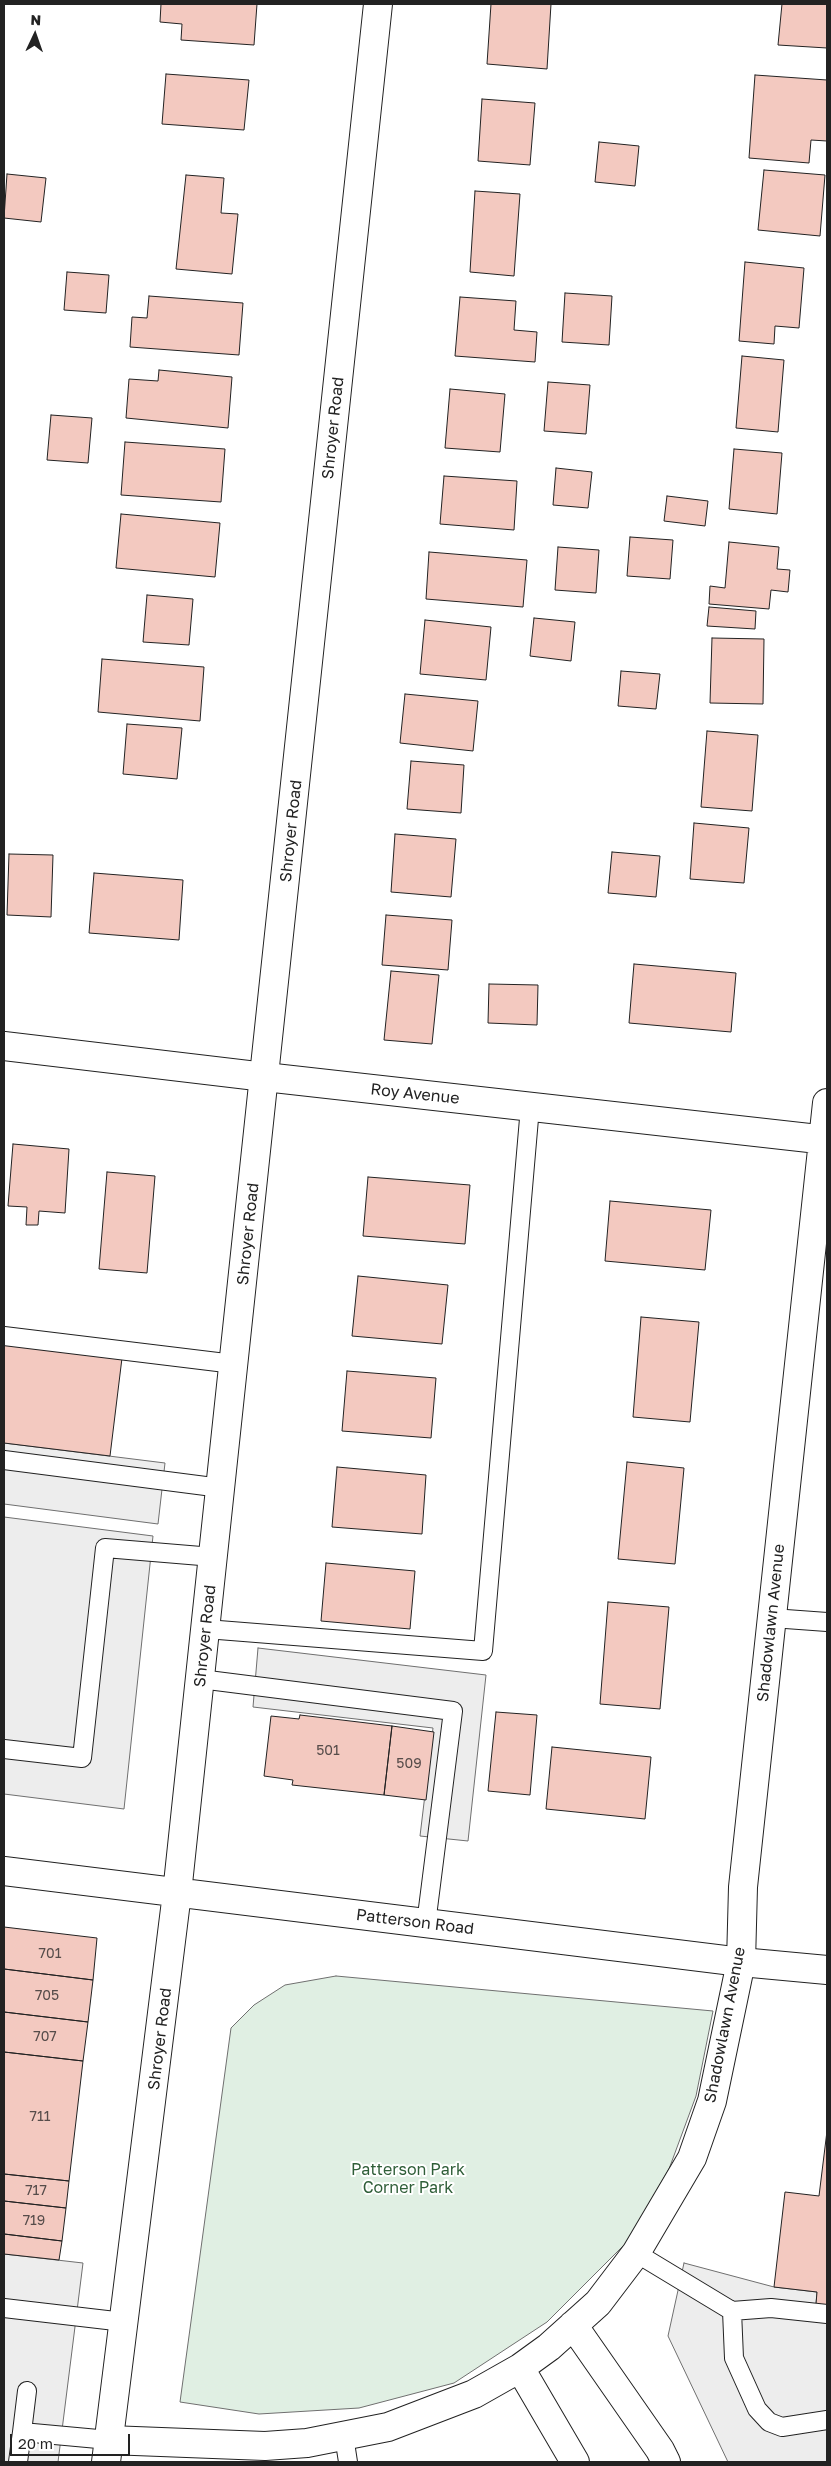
<!DOCTYPE html>
<html>
<head>
<meta charset="utf-8">
<style>
	body { margin:0 }
	#map { position:relative; width:831px; height:2466px; overflow:hidden; background:#fff; font-family:"Golos Text",sans-serif }
	canvas { display:block }
	.frame { position:absolute; inset:0; border:5px solid #222; pointer-events:none }
	.north { position:absolute; left:10px; top:10px; width:50px; height:50px; -webkit-text-stroke:4px #fff; paint-order:stroke; rotate:3deg; font-size:14px; font-weight:700; line-height:20px; text-align:center; color:#222 }
	.north::after { content:''; display:block; margin:auto; width:18px; height:22px; background:#222; clip-path:polygon(50% 0,100% 100%,50% 72%,0 100%) }
	.scale { position:absolute; left:10px; top:2434px; width:120px; height:22px; box-sizing:border-box; border:2px solid #222; border-top:0; padding-left:6px; font-size:15px; line-height:18px; white-space:nowrap; color:#222; -webkit-text-stroke:4px #fff; paint-order:stroke }
</style>
</head>
<body>
<div id="map">
<canvas width="831" height="2466"></canvas>
<div class="frame"></div>
<div class="north">N</div>
<div class="scale">20 m</div>
</div>
<script>
const g = document.querySelector('canvas').getContext('2d');
g.lineJoin = 'round';
function fillPath(path, color) { g.fillStyle = color; g.fill(path, 'evenodd'); }
const toPath = rows => new Path2D(rows.map(r => 'M' + r).join(''));
function stroke(path, color, width, dash) { g.strokeStyle = color; g.lineWidth = width; g.lineCap = dash ? 'butt' : 'round'; g.setLineDash(dash || []); g.stroke(path); }
function write(font, color, halo, rows, align = 'center') {
  g.font = font + ' "Golos Text",sans-serif'; g.lineWidth = 4; g.setLineDash([]); g.textBaseline = 'middle'; g.strokeStyle = halo; g.fillStyle = color; for (const [text, x, y, turn = 0] of rows) {
    g.save(); g.translate(x, y); g.rotate((+turn || 0) * Math.PI / 180); g.textAlign = isNaN(turn) ? turn : align; if (halo) g.strokeText(text, 0, 0); g.fillText(text, 0, 0); g.restore();
  }
}
const green = toPath([
	[336,1976,713,2011,696,2096,669,2169,627,2242,547,2322,454,2383,359,2408,259,2414,180,2402,231,2028,254,2005,285,1985,336,1976]
]);
fillPath(green, '#e0efe3');
stroke(green, '#6f6f6f', 1);
const parking = toPath([
	[4,1443,165,1463,158,1524,4,1504,4,1443],
	[4,1517,153,1536,124,1809,4,1794,4,1517],
	[258,1648,486,1675,468,1841,420,1836,433,1728,253,1707,258,1648],
	[4,2254,83,2263,58,2462,4,2462,4,2254],
	[684,2263,774,2287,817,2292,816,2304,827,2305,827,2462,728,2462,668,2336,684,2263]
]);
fillPath(parking, '#ededed');
stroke(parking, '#6f6f6f', 1);
const building = toPath([
	[161,4,257,4,254,45,181,40,182,24,160,22,161,4],
	[491,4,551,4,547,69,487,64,491,4],
	[782,4,827,4,827,48,778,45,782,4],
	[166,74,249,80,244,130,162,124,166,74],
	[755,75,827,80,827,141,811,140,809,163,749,158,755,75],
	[482,99,535,103,530,165,478,161,482,99],
	[599,142,639,146,635,186,595,182,599,142],
	[764,170,825,175,820,236,758,230,764,170],
	[7,174,46,178,41,222,4,218,7,174],
	[186,175,224,178,221,213,238,214,232,274,176,269,186,175],
	[475,191,520,194,514,276,470,272,475,191],
	[745,262,804,268,799,328,775,326,774,344,739,341,745,262],
	[67,272,109,275,106,313,64,310,67,272],
	[565,293,612,296,609,345,562,342,565,293],
	[149,296,243,303,239,355,130,347,132,317,147,318,149,296],
	[460,297,516,301,514,330,537,332,535,362,455,356,460,297],
	[742,356,784,360,778,432,736,428,742,356],
	[159,370,232,377,228,428,126,418,129,379,158,381,159,370],
	[548,382,590,385,586,434,544,431,548,382],
	[450,389,505,394,500,452,445,448,450,389],
	[51,415,92,418,88,463,47,460,51,415],
	[125,442,225,449,221,502,121,495,125,442],
	[734,449,782,453,777,514,729,509,734,449],
	[556,468,592,472,588,508,553,505,556,468],
	[444,476,517,481,514,530,440,524,444,476],
	[667,496,708,501,705,526,664,521,667,496],
	[121,514,220,523,215,577,116,568,121,514],
	[630,537,673,540,670,579,627,576,630,537],
	[729,542,779,547,777,569,790,570,788,592,771,590,769,609,709,604,710,586,725,588,729,542],
	[558,547,599,550,596,593,555,590,558,547],
	[429,552,527,560,523,607,426,599,429,552],
	[147,595,193,599,189,645,143,642,147,595],
	[709,607,756,611,755,629,707,626,709,607],
	[534,618,575,622,571,661,530,656,534,618],
	[425,620,491,627,486,680,420,674,425,620],
	[712,638,764,639,763,704,710,703,712,638],
	[102,659,204,667,200,721,98,712,102,659],
	[621,671,660,674,656,709,618,706,621,671],
	[405,694,478,701,473,751,400,743,405,694],
	[127,724,182,728,177,779,123,774,127,724],
	[707,731,758,735,752,811,701,807,707,731],
	[411,761,464,765,461,813,407,809,411,761],
	[694,823,749,828,744,883,690,879,694,823],
	[395,834,456,839,451,897,391,892,395,834],
	[612,852,660,856,656,897,608,893,612,852],
	[9,854,53,855,51,917,7,915,9,854],
	[94,873,183,880,179,940,89,933,94,873],
	[386,915,452,920,448,970,382,965,386,915],
	[634,964,736,973,731,1032,629,1023,634,964],
	[391,971,439,975,432,1044,384,1040,391,971],
	[489,984,538,985,537,1025,488,1023,489,984],
	[13,1144,69,1149,65,1213,39,1211,38,1225,26,1225,27,1207,8,1206,13,1144],
	[107,1172,155,1176,147,1273,99,1269,107,1172],
	[368,1177,470,1185,465,1244,363,1236,368,1177],
	[610,1201,711,1210,705,1270,605,1261,610,1201],
	[358,1276,448,1285,442,1344,352,1336,358,1276],
	[641,1317,699,1322,690,1422,633,1417,641,1317],
	[4,1343,122,1358,110,1456,4,1443,4,1343],
	[347,1371,436,1378,431,1438,342,1431,347,1371],
	[627,1462,684,1468,675,1564,618,1559,627,1462],
	[337,1467,426,1475,422,1534,332,1527,337,1467],
	[326,1563,415,1571,410,1629,321,1621,326,1563],
	[608,1602,669,1607,660,1709,600,1704,608,1602],
	[496,1712,537,1715,530,1795,488,1791,496,1712],
	[300,1715,392,1726,384,1795,292,1785,293,1780,264,1776,271,1716,299,1719,300,1715],
	[392,1726,434,1732,426,1800,384,1795,392,1726],
	[552,1747,651,1757,645,1819,546,1809,552,1747],
	[4,1927,97,1938,93,1980,4,1969,4,1927],
	[4,1969,93,1980,88,2022,4,2012,4,1969],
	[4,2012,88,2022,83,2061,4,2052,4,2012],
	[4,2052,83,2061,69,2181,4,2174,4,2052],
	[827,2131,827,2305,816,2304,817,2292,774,2287,785,2192,819,2196,827,2131],
	[4,2174,69,2181,66,2208,4,2201,4,2174],
	[4,2201,66,2208,62,2241,4,2234,4,2201],
	[4,2234,62,2241,59,2260,4,2254,4,2234]
]);
fillPath(building, '#f3c9c0');
stroke(building, '#222', 1);
const service = toPath([
	[4,1336,234,1364],
	[4,1460,221,1488],
	[772,1618,827,1622],
	[206,1629,483,1651,530,1107],
	[200,1679,453,1711,426,1924],
	[4,1749,82,1758,105,1548,213,1557],
	[636,2253,732,2311,771,2308,827,2314],
	[4,2308,124,2322],
	[732,2311,734,2358,757,2409,769,2422,782,2427,827,2420],
	[22,2432,27,2391],
	[344,2436,348,2462],
	[18,2462,22,2432,109,2440]
]);
const minor = toPath([
	[4,1046,265,1077,827,1140],
	[573,2325,660,2450,666,2462],
	[520,2368,575,2462],
	[109,2440,265,2446,307,2443,388,2427,474,2394,520,2368,549,2347,598,2303,636,2253,692,2158,712,2101,741,1962,743,1887,827,1103]
]);
const secondary = toPath([
	[4,1871,741,1962,827,1970],
	[106,2462,177,1893,378,4]
]);
stroke(service, '#222', 20);
stroke(minor, '#222', 30);
stroke(secondary, '#222', 30);
stroke(service, '#fff', 18);
stroke(minor, '#fff', 28);
stroke(secondary, '#fff', 28);
write('14px', '#564c4a', null, [
	["501",328,1751],
	["509",409,1764],
	["701",50,1954],
	["705",47,1996],
	["707",45,2037],
	["711",40,2117],
	["717",36,2191],
	["719",34,2221]
]);
write('16px', '#222', '#fff', [
	["Shroyer Road",333,428,-84],
	["Shroyer Road",291,831,-84],
	["Roy Avenue",415,1094,6],
	["Shroyer Road",248,1234,-84],
	["Shadowlawn Avenue",771,1623,-84],
	["Shroyer Road",205,1636,-84],
	["Patterson Road",415,1922,7],
	["Shadowlawn Avenue",725,2025,-79],
	["Shroyer Road",160,2039,-83]
]);
write('16px', '#2f5e38', '#fff', [
	["Patterson Park",408,2170],
	["Corner Park",408,2188]
]);
</script>
</body>
</html>
